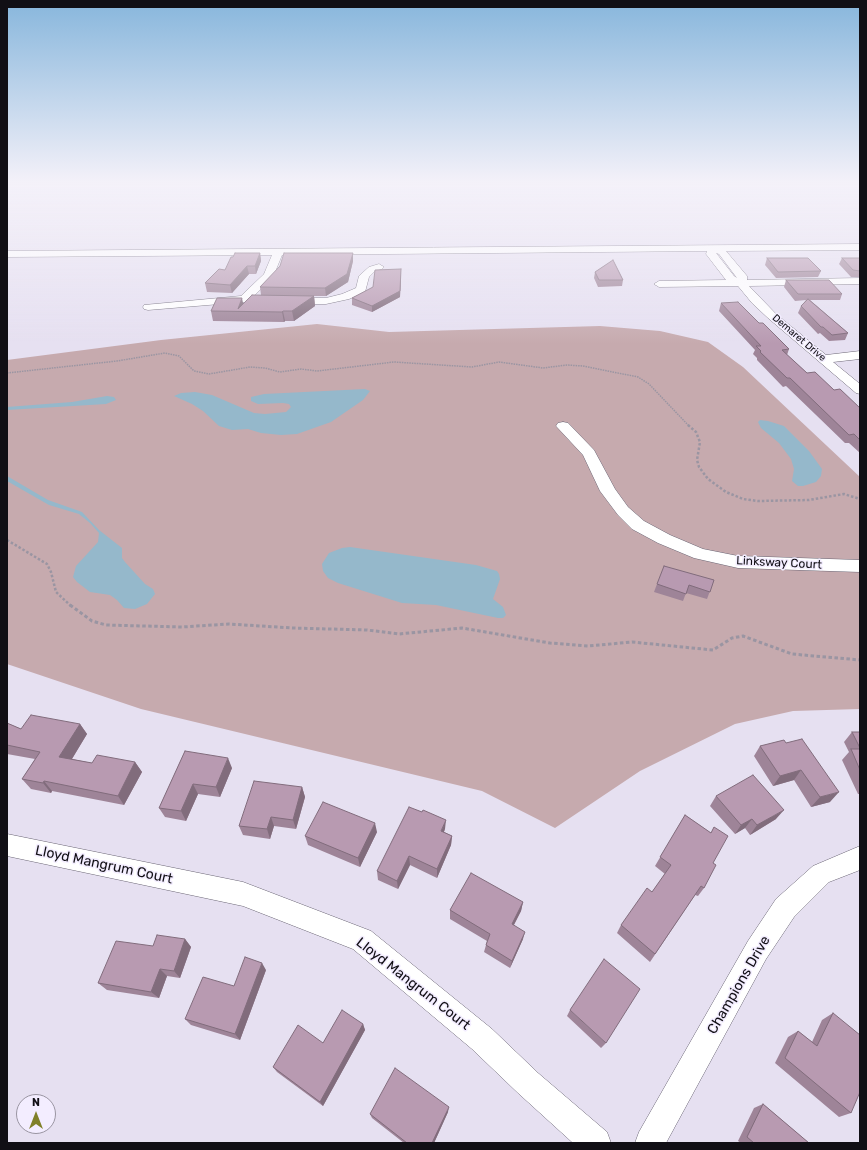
<!DOCTYPE html>
<html>
<head>
<meta charset="utf-8">
<style>
	body { margin:0 }
	#map { position:relative; width:867px; height:1150px; overflow:hidden; background:#e6e0f1; font-family:Rubik,sans-serif }
	canvas { display:block }
	.frame { position:absolute; inset:0; border:8px solid #110f15; pointer-events:none }
	.north { position:absolute; left:16px; top:1094px; width:40px; height:40px; box-sizing:border-box; background:#f3edff; border:1px solid #9994a1; border-radius:50%; rotate:0deg; font-size:11px; font-weight:700; line-height:16px; text-align:center; color:#110f15 }
	.north::after { content:''; display:block; margin:auto; width:14px; height:18px; background:#808029; clip-path:polygon(50% 0,100% 100%,50% 72%,0 100%) }
</style>
</head>
<body>
<div id="map">
<canvas width="867" height="1150"></canvas>
<div class="frame"></div>
<div class="north">N</div>
</div>
<script>
const g = document.querySelector('canvas').getContext('2d');
g.lineJoin = 'round';
function fillPath(path, color) { g.fillStyle = color; g.fill(path, 'evenodd'); }
const toPath = rows => new Path2D(rows.map(r => 'M' + r).join(''));
function stroke(path, color, width, dash) { g.strokeStyle = color; g.lineWidth = width; g.lineCap = dash ? 'butt' : 'round'; g.setLineDash(dash || []); g.stroke(path); }
function write(font, color, halo, rows, align = 'center') {
  g.font = font + ' Rubik,sans-serif'; g.lineWidth = 3; g.setLineDash([]); g.textBaseline = 'middle'; g.strokeStyle = halo; g.fillStyle = color; for (const [text, x, y, turn = 0] of rows) {
    g.save(); g.translate(x, y); g.rotate((+turn || 0) * Math.PI / 180); g.textAlign = isNaN(turn) ? turn : align; if (halo) g.strokeText(text, 0, 0); g.fillText(text, 0, 0); g.restore();
  }
}
fillPath(toPath([
	[317,324,389,332,600,326,660,331,708,342,743,367,860,477,860,709,793,711,735,724,640,771,555,828,482,791,141,709,7,664,7,360,161,340]
]), '#c6aaae');
fillPath(toPath([
	[365,389,370,391,363,400,331,422,297,434,281,435,261,433,248,429,232,430,219,426,203,411,192,404,174,396,181,393,195,392,212,395,254,413,265,414,286,412,291,407,289,404,283,403,258,404,251,401,251,397,264,394],
	[107,396,114,397,116,400,106,404,7,410,7,407,72,402],
	[760,420,768,421,784,426,809,451,822,469,821,476,816,482,803,486,798,486,792,481,794,469,791,459,779,443,761,428,758,422],
	[7,476,48,500,82,512,99,530,122,548,122,558,125,562,145,584,153,589,155,594,147,604,135,609,124,608,117,600,110,595,90,592,77,582,73,577,76,566,98,542,99,533,90,523,79,514,49,505,7,481],
	[350,547,476,565,497,571,499,574,500,579,493,599,503,607,506,615,503,618,498,618,436,605,402,603,338,583,328,578,323,571,322,564,329,553,342,548]
]), '#95b8cb');
const minor = toPath([
	[860,244,860,250,726,251,747,276,747,280,860,278,860,284,749,286,776,314,826,355,860,351,860,359,833,362,860,384,860,394,856,393,768,318,752,303,738,286,659,287,654,284,659,281,726,280,706,254,707,251,282,255,273,277,253,297,326,298,342,294,356,288,359,276,369,267,379,264,384,267,382,269,375,271,369,277,365,292,349,299,326,304,268,304,244,302,148,310,144,309,143,307,144,305,241,296,264,274,272,255,7,257,7,251,860,244],
	[716,253,719,254,737,278,734,276,716,253],
	[563,422,568,423,594,450,615,489,628,507,644,521,670,535,703,549,738,556,860,560,860,572,738,568,694,558,658,543,632,529,618,515,600,491,583,455,556,426,558,423,563,422],
	[7,834,243,882,371,931,492,1029,538,1073,607,1132,611,1143,573,1143,518,1093,472,1049,353,949,243,906,7,856,7,834],
	[860,846,860,870,829,882,794,917,766,959,666,1143,635,1143,639,1132,748,941,776,899,813,866,860,846]
]);
stroke(minor, '#6b6675', 1);
stroke(toPath([
	[7,373,117,361,165,353,179,356,194,371,209,374,250,367,265,368,280,372,301,369,317,371,394,362,472,367,499,362,543,368,567,365,583,366,638,377,649,384,689,426]
]), '#9a95a2', 1.5, [1.5, 1]);
stroke(toPath([
	[688,425,696,432,700,442,697,460,699,467,708,479,726,492,743,499,758,501,809,500,844,494,860,499],
	[7,540,47,564,51,572,56,592,71,606]
]), '#9a95a2', 2.5, [2.5, 2]);
stroke(toPath([
	[70,605,92,621,106,625,182,627,229,624,292,628,367,630,399,634,462,628,550,643,588,646,632,642,713,650,732,638,743,636,792,654,860,660]
]), '#9a95a2', 3, [3.5, 2.5]);
fillPath(minor, '#fff');
fillPath(toPath([
	[260,253,261,261,256,274,249,274,232,293,207,292,205,283],
	[353,253,353,261,348,282,326,296,314,296,315,306,294,321,285,321,284,322,213,321,211,311,243,304,261,295,260,287],
	[767,258,821,271,818,277,776,278,765,265],
	[842,258,860,258,860,277,851,277,839,264],
	[595,272,623,280,622,286,598,287,594,278],
	[401,276,400,297,372,312,352,305,352,298],
	[786,280,842,294,840,300,810,300,848,333,845,340,829,341,820,333,818,334,798,313,801,306,806,300,795,301,784,287],
	[721,303,759,323,789,349,787,355,807,373,834,390,860,408,860,453,849,443,845,443,786,386,783,387,757,360,757,358,753,354,755,350,719,311],
	[714,580,707,599,686,593,683,601,654,592,657,584],
	[7,723,21,729,80,724,87,734,72,759,92,763,135,762,142,772,124,805,52,791,51,793,31,789,22,779,35,759,7,754],
	[852,732,860,732,860,794,858,794,842,760,849,752,844,742],
	[786,743,830,802,811,807,794,780,773,786,754,756,760,746],
	[185,751,232,768,220,797,198,794,186,821,165,817,159,808],
	[302,787,305,797,296,829,274,826,270,839,243,835,239,826],
	[716,796,776,819,750,835,745,828,735,834,710,806],
	[685,815,711,833,714,827,713,863,704,888,698,896,695,895,650,962,617,933,621,925,652,892,665,874,655,866],
	[445,829,444,832,452,836,451,845,437,878,410,865,398,889,378,880,377,871],
	[377,832,360,867,308,845,305,836],
	[523,902,521,911,514,925,523,939,510,968,484,952,486,945,487,941,450,919,450,910],
	[185,939,191,947,180,978,167,976,159,998,107,990,98,983,153,946],
	[266,970,240,1040,191,1025,185,1019,234,986],
	[570,1010,606,1043,601,1048,567,1016],
	[833,1013,851,1113,839,1117,775,1063,788,1037,798,1031,812,1042,822,1020],
	[363,1024,365,1030,323,1106,277,1072,273,1067],
	[763,1104,809,1143,741,1143,738,1141,754,1108],
	[448,1112,434,1143,404,1143,372,1118,370,1114]
]), '#9e8498');
fillPath(toPath([
	[260,253,261,261,256,274,255,266],
	[353,253,353,261,348,282,326,296,325,288],
	[247,266,249,274,232,293,230,285],
	[401,269,400,297,372,312,372,306],
	[314,296,315,306,294,321,292,311],
	[242,298,244,308,238,309],
	[283,311,285,321,284,322,282,312],
	[80,724,87,734,67,767,59,757],
	[228,758,232,768,220,797,216,787],
	[135,762,142,772,124,805,118,796],
	[801,770,794,780,773,786,780,776],
	[44,781,52,791,51,793,43,783],
	[193,784,198,794,186,821,181,811],
	[302,787,305,797,296,829,293,820],
	[839,792,830,802,811,807,820,797],
	[784,810,776,819,750,835,757,825],
	[271,817,274,826,270,839,267,829],
	[752,819,745,828,735,834,741,825],
	[446,820,445,829,440,840,441,831],
	[375,823,377,832,360,867,358,858],
	[452,836,451,845,437,878,437,869],
	[409,856,410,865,398,889,397,881],
	[523,902,521,911,510,932,512,924],
	[525,932,523,939,510,968,512,961],
	[185,939,191,947,180,978,174,971],
	[262,963,266,970,240,1040,235,1034],
	[160,969,167,976,159,998,151,992],
	[363,1024,365,1030,323,1106,320,1102],
	[449,1107,448,1112,434,1143,432,1143]
]), '#816c7c');
const building = toPath([
	[235,253,260,253,255,266,247,266,230,285,205,283,219,269,225,270,231,257,233,257,235,253],
	[284,253,353,253,347,274,325,288,260,287,280,266,284,253],
	[767,258,808,258,821,271,778,272,767,258],
	[842,258,860,258,860,271,853,270,842,258],
	[613,260,623,280,599,280,595,272,613,260],
	[401,269,400,291,372,306,352,298,373,287,375,270,401,269],
	[786,280,829,280,842,294,798,294,786,280],
	[252,295,314,296,292,311,283,311,282,312,211,311,217,298,242,298,238,309,252,295],
	[808,299,848,333,832,335,823,327,821,327,801,306,808,299],
	[738,302,759,323,763,323,789,349,782,350,807,373,815,372,834,390,840,389,860,408,860,440,854,434,849,435,790,378,787,378,760,352,761,351,756,346,761,346,721,303,738,302],
	[664,566,714,580,710,592,689,585,686,594,657,584,664,566],
	[31,715,80,724,59,757,92,763,97,755,135,762,118,796,44,781,43,783,22,779,40,752,7,745,7,723,21,729,31,715],
	[852,732,860,732,860,748,852,732],
	[802,739,839,792,820,797,801,770,780,776,760,746,784,740,786,743,802,739],
	[851,749,860,749,860,770,851,749],
	[185,751,228,758,216,787,193,784,181,811,159,808,185,751],
	[753,775,784,810,757,825,752,819,741,825,716,796,753,775],
	[254,781,302,787,293,820,271,817,267,829,239,826,254,781],
	[323,802,375,823,358,858,305,836,323,802],
	[409,807,422,812,423,810,446,820,441,831,452,836,437,869,409,856,397,881,377,871,409,807],
	[685,815,711,833,714,827,728,836,713,863,716,865,704,888,701,886,655,954,621,925,647,888,652,892,671,865,660,857,685,815],
	[471,873,523,902,512,924,525,932,512,961,486,945,490,934,450,910,471,873],
	[157,935,185,939,174,971,160,969,151,992,98,983,116,941,153,946,157,935],
	[245,957,262,963,235,1034,185,1019,203,977,234,986,245,957],
	[604,959,640,989,606,1043,570,1010,604,959],
	[342,1010,363,1024,320,1102,273,1067,298,1025,323,1043,342,1010],
	[833,1013,860,1035,860,1092,851,1113,785,1058,798,1031,817,1046,833,1013],
	[395,1068,449,1107,432,1143,407,1143,370,1114,395,1068],
	[763,1104,809,1143,754,1143,747,1137,763,1104]
]);
fillPath(building, '#b89ab1');
stroke(building, '#816c7c', 1);
const sky = g.createLinearGradient(0, 0, 0, 344);
sky.addColorStop(0, '#87b6dc');
sky.addColorStop(0.53, '#f4f1f9');
sky.addColorStop(1, '#f4f1f900');
g.fillStyle = sky;
g.fillRect(0, 0, 867, 344);
write('10px', '#110f15', '#f3edff', [
	["Demaret Drive",799,338,40]
]);
write('12px', '#110f15', '#f3edff', [
	["Linksway Court",779,563,3]
]);
write('14px', '#110f15', '#f3edff', [
	["Lloyd Mangrum Court",104,865,12],
	["Lloyd Mangrum Court",413,984,38],
	["Champions Drive",739,985,-60]
]);
</script>
</body>
</html>
